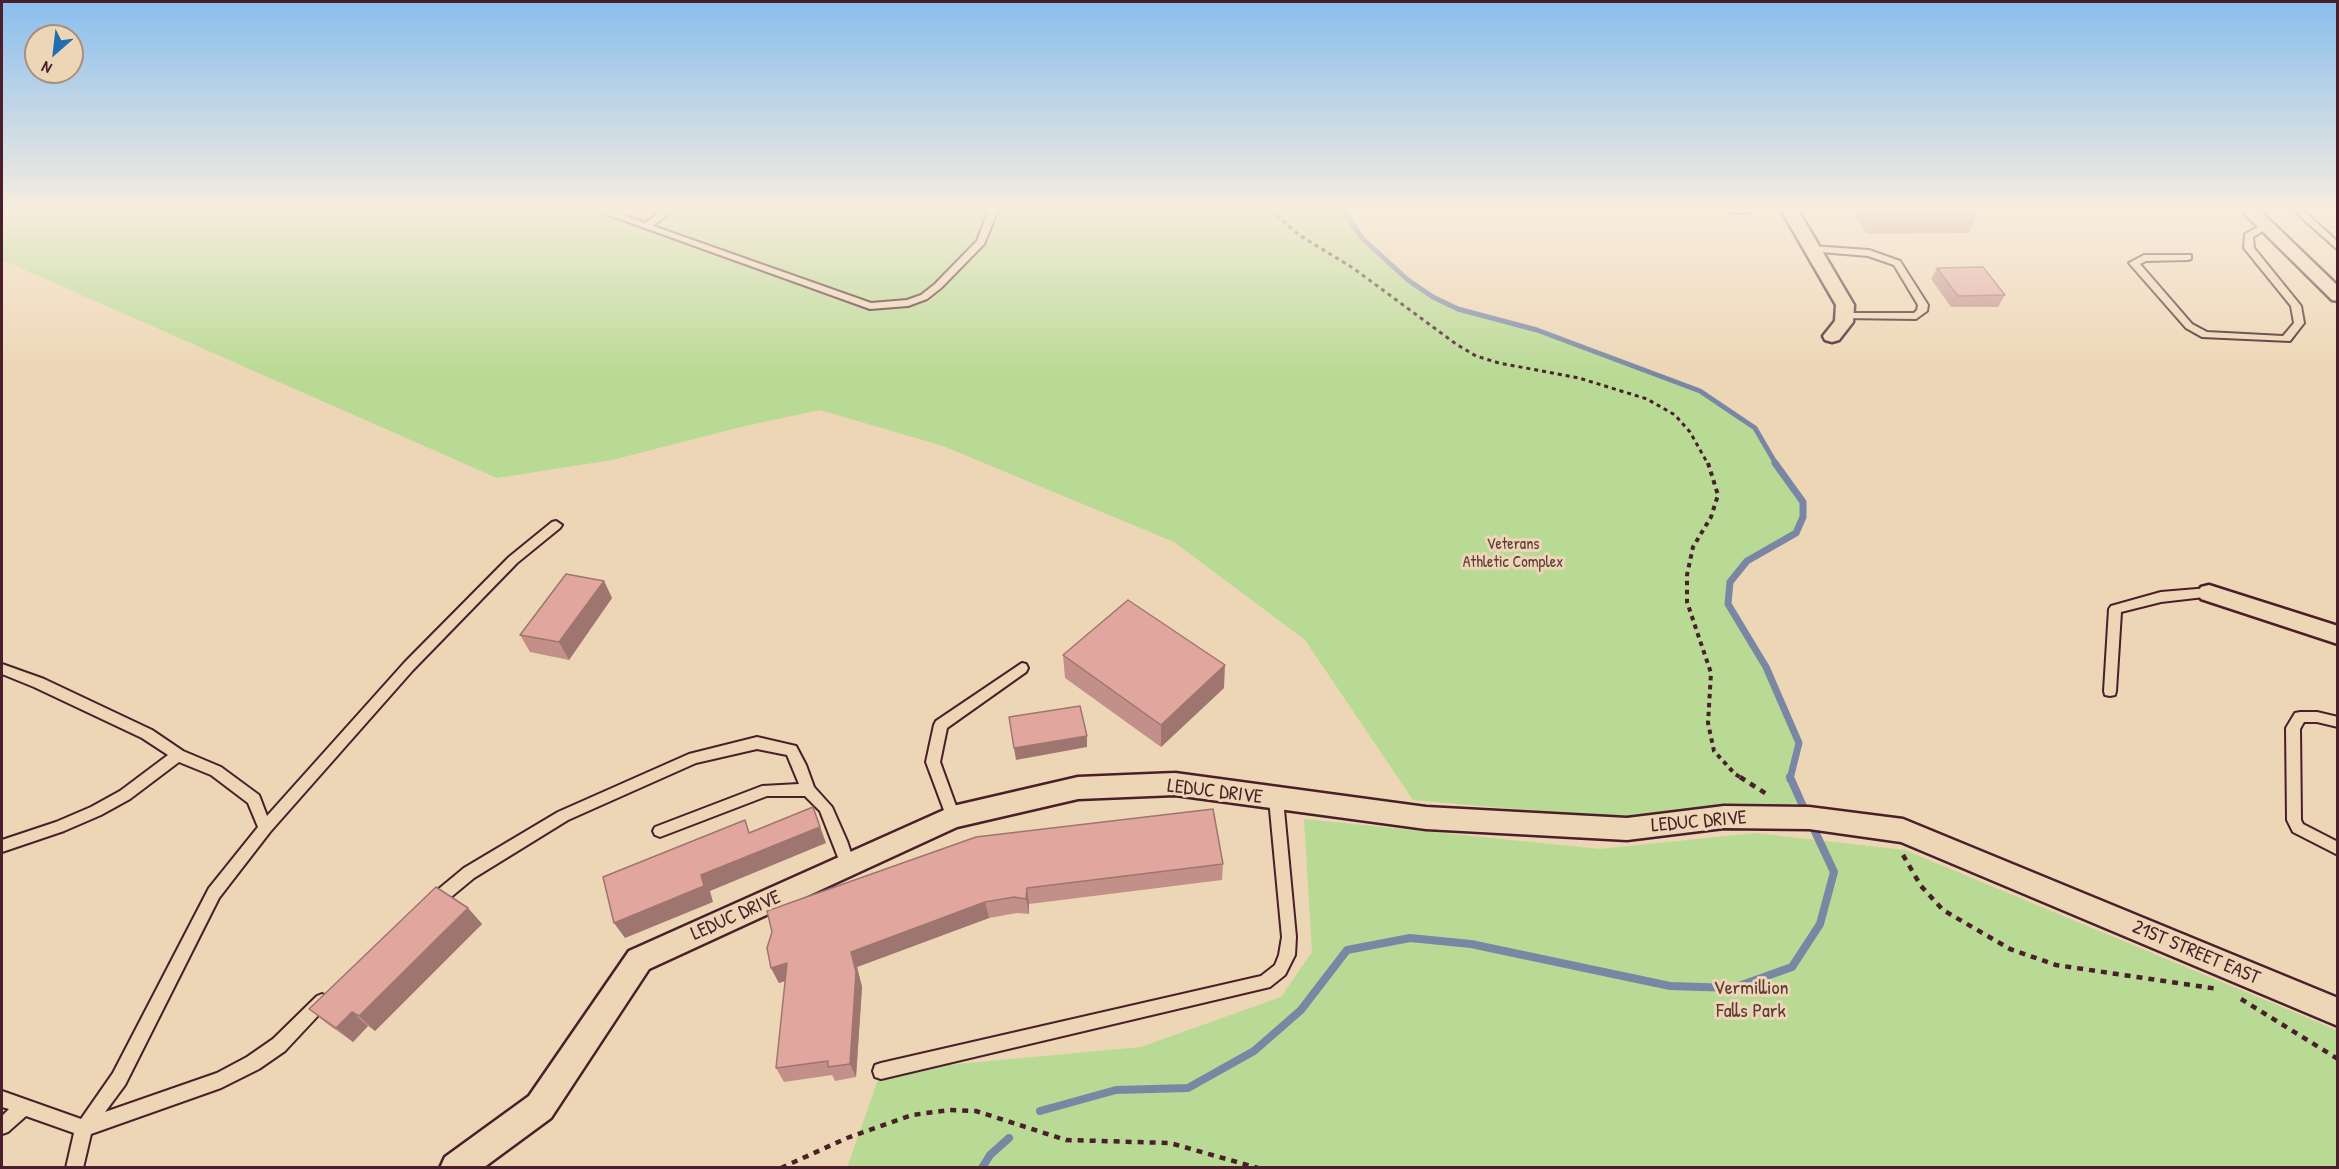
<!DOCTYPE html>
<html>
<head>
<meta charset="utf-8">
<style>
	body { margin:0 }
	#map { position:relative; width:2339px; height:1169px; overflow:hidden; background:#edd6b5; font-family:"Patrick Hand",sans-serif }
	canvas { display:block }
	.frame { position:absolute; inset:0; border:3px solid #4a1f2b; pointer-events:none }
	.north { position:absolute; left:24px; top:24px; width:60px; height:60px; box-sizing:border-box; background:#edd6b5; border:2px solid #ac8d7e; border-radius:50%; rotate:208deg; font-size:16px; font-weight:700; line-height:24px; text-align:center; color:#4a1f2b }
	.north::after { content:''; display:block; margin:auto; width:21px; height:27px; background:#1f6fb2; clip-path:polygon(50% 0,100% 100%,50% 72%,0 100%) }
</style>
</head>
<body>
<div id="map">
<canvas width="2339" height="1169"></canvas>
<div class="frame"></div>
<div class="north">N</div>
</div>
<script>
const g = document.querySelector('canvas').getContext('2d');
g.lineJoin = 'round';
function fillPath(path, color) { g.fillStyle = color; g.fill(path, 'evenodd'); }
const toPath = rows => new Path2D(rows.map(r => 'M' + r).join(''));
function stroke(path, color, width, dash) { g.strokeStyle = color; g.lineWidth = width; g.lineCap = dash ? 'butt' : 'round'; g.setLineDash(dash || []); g.stroke(path); }
function write(font, color, halo, rows, align = 'center') {
  g.font = font + ' "Patrick Hand",sans-serif'; g.lineWidth = 6; g.setLineDash([]); g.textBaseline = 'middle'; g.strokeStyle = halo; g.fillStyle = color; for (const [text, x, y, turn = 0] of rows) {
    g.save(); g.translate(x, y); g.rotate((+turn || 0) * Math.PI / 180); g.textAlign = isNaN(turn) ? turn : align; if (halo) g.strokeText(text, 0, 0); g.fillText(text, 0, 0); g.restore();
  }
}
fillPath(toPath([
	[2,210,1343,210,1362,238,1408,280,1433,297,1458,309,1537,330,1700,391,1755,428,1783,476,1803,502,1803,517,1796,533,1747,561,1730,582,1728,604,1766,667,1799,743,1790,778,1801,803,1616,818,1413,800,1305,640,1174,542,943,446,820,410,745,426,612,460,497,478,2,260],
	[1304,819,1600,849,1755,833,1905,850,2337,1030,2337,1167,847,1168,881,1071,1141,1047,1281,997,1312,952]
]), '#b9da94');
stroke(toPath([
	[1343,210,1362,238,1408,280,1433,297,1458,309,1537,330,1700,391,1755,428,1776,464]
]), '#7987a5', 5);
stroke(toPath([
	[1775,463,1803,502,1803,517,1796,533,1747,561,1730,582,1728,604,1766,667,1799,743,1790,779]
]), '#7987a5', 7);
stroke(toPath([
	[1790,777,1806,813],
	[1040,1111,1116,1090,1188,1088,1254,1051,1301,1010,1347,950,1410,938,1471,944,1670,986,1733,988,1792,967,1820,924,1834,872,1811,823],
	[982,1168,990,1155,1009,1138]
]), '#7987a5', 8);
const lane = toPath([
	[595,210,609,210,645,223,664,210,674,210,653,226,871,303,907,300,921,295,935,284,977,241,989,210,998,210,984,244,941,288,927,299,908,306,870,309,595,210],
	[1728,210,1753,210,1749,213,1732,213,1728,210],
	[2293,210,2303,210,2338,242,2338,250,2293,210],
	[2265,223,2269,226,2268,228,2253,237,2254,248,2301,306,2304,323,2290,341,2202,337,2186,328,2129,263,2144,255,2191,255,2191,259,2188,260,2146,261,2140,264,2192,324,2207,332,2283,336,2294,323,2291,306,2244,248,2245,234,2265,223],
	[1812,246,1869,250,1900,261,1928,305,1927,311,1916,319,1842,318,1840,316,1845,313,1914,313,1917,310,1918,305,1894,265,1868,256,1809,251,1809,247,1812,246],
	[556,521,562,525,560,528,517,563,413,670,270,832,219,898,125,1085,105,1112,217,1073,247,1057,273,1039,317,996,322,994,327,996,330,1001,327,1006,285,1051,259,1069,221,1088,91,1134,83,1168,66,1168,74,1133,26,1116,8,1132,2,1134,2,1116,9,1109,2,1107,2,1091,81,1119,113,1073,209,888,258,827,248,803,211,775,179,762,130,799,101,815,64,831,2,852,2,840,56,822,91,807,120,791,168,755,142,738,34,687,2,674,2,664,44,679,152,730,183,751,221,767,259,795,267,816,405,662,509,557,552,522,556,521],
	[2209,588,2215,593,2213,596,2161,602,2121,612,2116,691,2115,695,2110,696,2105,695,2104,691,2109,609,2111,606,2161,592,2209,588],
	[1022,663,1026,664,1028,668,1026,672,947,728,940,762,960,817,958,821,953,823,948,821,926,762,934,725,936,721,1022,663],
	[2300,712,2317,712,2338,717,2338,727,2317,722,2304,722,2300,729,2301,820,2303,824,2338,842,2338,855,2293,832,2287,820,2286,728,2295,713,2300,712],
	[757,737,796,746,806,765,814,787,832,807,847,841,855,865,853,870,848,871,843,870,820,811,805,796,767,796,660,837,655,835,653,831,655,827,762,786,799,784,787,755,757,749,696,763,568,820,474,878,439,907,434,909,429,907,427,902,429,897,464,868,558,812,689,754,757,737],
	[1276,793,1281,795,1283,799,1296,937,1295,955,1285,975,1270,987,881,1079,875,1077,873,1071,875,1065,881,1063,1261,976,1275,965,1279,955,1282,937,1269,799,1271,795,1276,793]
]);
const street = toPath([
	[1781,210,1798,210,1854,305,1853,322,1839,340,1832,342,1825,340,1823,336,1835,321,1836,305,1781,210],
	[2241,210,2259,210,2338,286,2338,301,2332,300,2241,210],
	[2209,585,2338,626,2338,644,2201,599,2198,593,2201,587,2209,585],
	[1175,773,1426,807,1627,818,1724,806,1809,807,1903,819,2338,998,2338,1026,1901,842,1809,829,1724,828,1627,840,1426,829,1175,795,1078,799,957,827,649,969,551,1118,483,1168,440,1168,445,1157,529,1096,629,951,953,806,1078,777,1175,773]
]);
stroke(lane, '#4a1f2b', 4);
stroke(street, '#4a1f2b', 5);
stroke(toPath([
	[1271,210,1299,235,1353,268,1456,344,1476,356,1499,363,1579,378,1647,399,1675,415,1690,432,1708,464]
]), '#4a1f2b', 3, [4, 4]);
stroke(toPath([
	[1708,463,1718,495,1711,517,1693,547,1687,575,1687,602,1711,673,1708,723,1714,751,1735,774,1743,779]
]), '#4a1f2b', 4, [4.5, 4.5]);
stroke(toPath([
	[1740,777,1768,795],
	[1903,855,1921,886,1943,910,2010,949,2056,965,2218,989],
	[2241,999,2338,1059],
	[781,1168,847,1138,912,1115,950,1110,976,1111,1066,1140,1170,1143,1258,1168]
]), '#4a1f2b', 4.5, [6, 6]);
fillPath(lane, '#edd6b5');
fillPath(street, '#edd6b5');
fillPath(toPath([
	[1852,210,1974,210,1978,215,1969,233,1867,234],
	[1937,268,2005,295,1998,307,1951,307,1931,279],
	[604,581,612,598,569,660,530,652,520,635],
	[1063,655,1224,688,1161,747,1065,678],
	[1223,864,1222,880,1029,904,1029,914,1017,913,989,918,857,967,862,987,856,1077,835,1081,832,1075,784,1082,776,1068,785,981,779,983,771,968,772,932,767,911],
	[468,908,482,924,375,1031,368,1026,353,1042,326,1023,309,1009]
]), '#c29089');
fillPath(toPath([
	[604,581,612,598,569,660,559,642],
	[1225,665,1224,688,1161,747,1161,725],
	[1087,736,1087,747,1016,760,1014,748],
	[813,807,826,843,710,891,713,902,625,938,614,923],
	[1027,888,1029,904,1029,914,1026,899],
	[985,902,989,918,857,967,862,987,856,1077,850,1064,851,952],
	[468,908,482,924,375,1031,359,1016],
	[787,963,794,978,779,983,771,968],
	[352,1012,368,1026,353,1042,336,1028]
]), '#9e756f');
const building = toPath([
	[1871,210,1974,210,1978,215,1875,216,1871,210],
	[1983,267,2005,295,1958,296,1937,268,1983,267],
	[566,574,604,581,559,642,520,635,566,574],
	[1128,600,1225,665,1161,725,1063,655,1128,600],
	[1080,706,1087,736,1014,748,1009,717,1080,706],
	[813,807,820,827,701,875,704,886,614,923,603,877,745,820,749,833,813,807],
	[1213,809,1223,864,1027,888,1026,899,1014,897,985,902,851,952,856,972,850,1064,828,1067,828,1061,776,1068,787,963,771,968,767,948,772,932,767,911,976,837,1213,809],
	[436,887,468,908,359,1016,352,1012,336,1028,309,1009,436,887]
]);
fillPath(building, '#e1a79f');
stroke(building, '#9e756f', 1.5);
const sky = g.createLinearGradient(0, 0, 0, 374);
sky.addColorStop(0, '#88beee');
sky.addColorStop(0.56, '#f7edde');
sky.addColorStop(1, '#f7edde00');
g.fillStyle = sky;
g.fillRect(0, 0, 2339, 374);
write('16px', '#5b3b3b', '#edd6b5', [
	["Veterans",1513,545],
	["Athletic Complex",1513,563]
]);
write('20px', '#4a1f2b', '#edd6b5', [
	["LEDUC DRIVE",1215,792,7],
	["LEDUC DRIVE",1699,822,-5],
	["LEDUC DRIVE",736,916,-24],
	["21ST STREET EAST",2196,953,23]
]);
write('20px', '#5b3b3b', '#edd6b5', [
	["Vermillion",1751,989],
	["Falls Park",1751,1012]
]);
</script>
</body>
</html>
